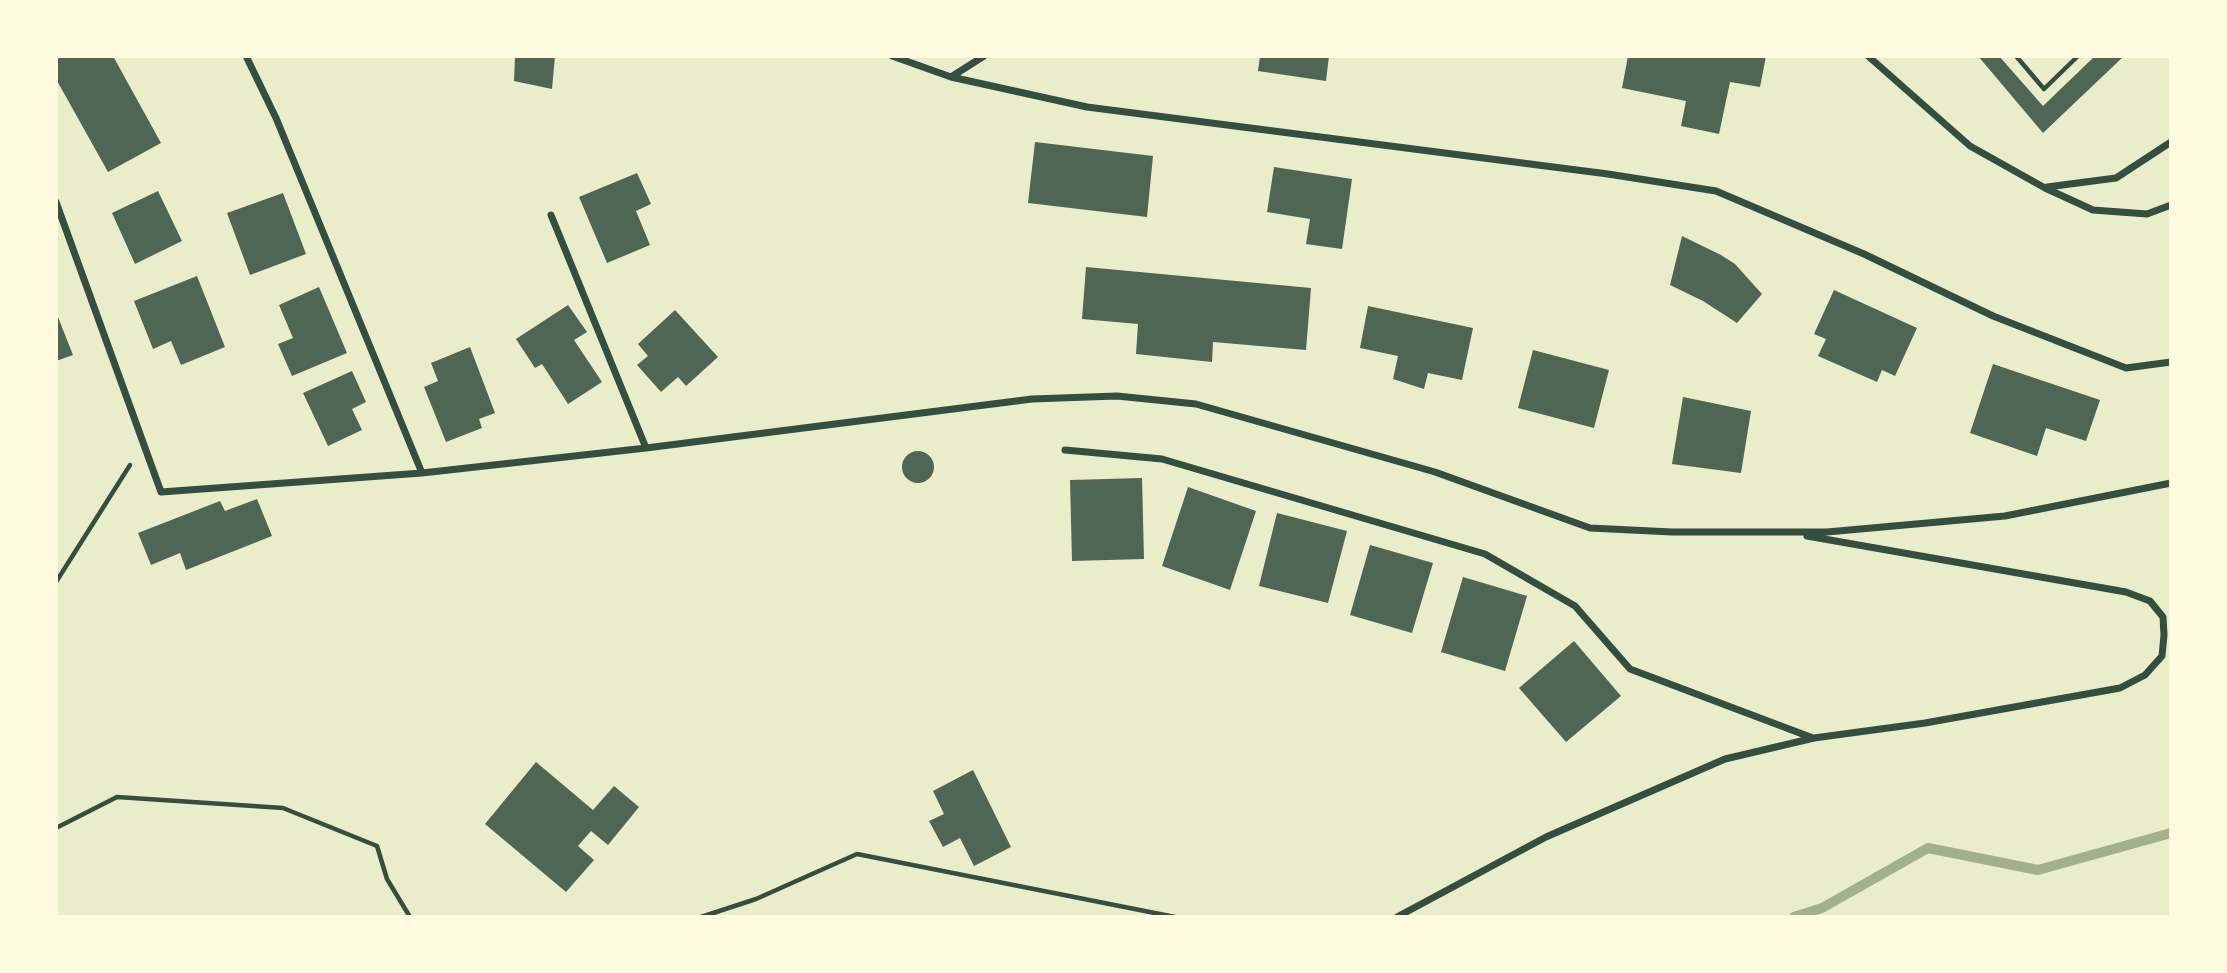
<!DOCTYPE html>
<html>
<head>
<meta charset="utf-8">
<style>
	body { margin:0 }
	#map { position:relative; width:2227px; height:973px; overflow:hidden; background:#e9edc9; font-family:Inter,sans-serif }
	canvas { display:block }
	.frame { position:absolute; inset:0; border:58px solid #fefae0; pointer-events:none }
</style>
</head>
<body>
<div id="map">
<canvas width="2227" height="973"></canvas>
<div class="frame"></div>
</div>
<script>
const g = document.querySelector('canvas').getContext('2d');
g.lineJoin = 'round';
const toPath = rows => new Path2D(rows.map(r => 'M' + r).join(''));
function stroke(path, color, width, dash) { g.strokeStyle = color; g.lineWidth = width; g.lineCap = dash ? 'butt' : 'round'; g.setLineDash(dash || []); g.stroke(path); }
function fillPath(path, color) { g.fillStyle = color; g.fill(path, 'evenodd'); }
stroke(toPath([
	[1794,917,1822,908,1928,848,2038,870,2171,833]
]), '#a3b18a', 10);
fillPath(toPath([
	[56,56,113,56,161,143,108,172,56,79],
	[515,56,555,56,552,89,514,81],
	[1260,56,1329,56,1326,81,1258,71],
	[1628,56,1766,56,1760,87,1730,82,1719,134,1681,126,1686,101,1622,88],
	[1978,56,1999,56,2043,106,2095,56,2124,56,2043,133],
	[1035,142,1153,156,1147,217,1028,203],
	[1274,167,1352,179,1342,249,1306,244,1310,219,1267,212],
	[637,173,651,204,636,211,650,245,607,263,579,197],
	[158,191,182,241,135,264,112,213],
	[283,193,306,254,250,275,227,213],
	[1682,236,1721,255,1735,264,1762,294,1737,323,1703,301,1670,285],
	[1086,267,1311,288,1306,350,1213,342,1212,362,1136,354,1138,324,1082,319],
	[197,276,225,347,181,365,171,341,153,349,134,301],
	[319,287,347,353,292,376,278,344,293,338,279,305],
	[1834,290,1917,328,1895,376,1882,370,1877,382,1818,356,1826,339,1814,334],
	[568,305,587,332,574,340,602,382,568,404,542,364,535,368,516,339],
	[1368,306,1473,328,1462,380,1428,373,1424,389,1393,379,1398,356,1360,348],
	[675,310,718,357,686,386,678,377,661,392,637,365,648,356,638,344],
	[56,312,73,355,56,361],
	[470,347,495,413,479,419,482,428,446,442,424,387,438,381,431,363],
	[1533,350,1609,370,1594,428,1518,408],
	[1993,364,2100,400,2086,441,2046,428,2037,456,1970,433],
	[352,371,366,402,352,409,362,430,328,446,303,393],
	[1683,397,1751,411,1741,473,1672,464],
	'902 467a16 16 0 1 1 32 0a16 16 0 1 1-32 0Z',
	[1142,478,1144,559,1072,561,1070,480],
	[1188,487,1256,511,1230,590,1162,566],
	[257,499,272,536,186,570,180,553,151,565,138,533,220,501,225,511],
	[1277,513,1347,531,1328,603,1259,586],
	[1370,545,1433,563,1412,633,1350,615],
	[1463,577,1527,596,1505,671,1441,652],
	[1574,641,1621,696,1566,742,1519,688],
	[536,762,593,810,614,786,639,807,608,845,591,831,578,846,594,860,566,892,485,824],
	[973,770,1011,847,974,866,960,838,943,847,929,821,944,814,933,791]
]), '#4f6655');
stroke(toPath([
	[2016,56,2044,89,2078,56],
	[56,582,130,465],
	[56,828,117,797,283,808,377,846,387,879,410,917],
	[701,917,756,899,857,854,1175,917]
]), '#344e41', 4.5);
stroke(toPath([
	[246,56,276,118,422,473],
	[892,56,951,77,984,56],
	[1868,56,1970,146,2045,188,2093,210,2147,214,2171,205],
	[951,77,1087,107,1608,174,1716,191,1864,254,1993,316,2126,368,2171,362],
	[2047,187,2116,178,2171,142],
	[56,202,161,492,422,473,646,448,1032,399,1117,396,1196,404,1435,472,1590,528,1672,532,1827,532,2005,516,2171,483],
	[551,215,646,448],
	[1065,450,1162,459,1485,554,1575,606,1630,669,1813,738],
	[1397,917,1546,837,1725,759,1814,738,1925,723,2120,688,2145,675,2162,656,2164,635,2163,617,2150,601,2126,592,1807,536]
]), '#344e41', 7);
</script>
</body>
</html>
